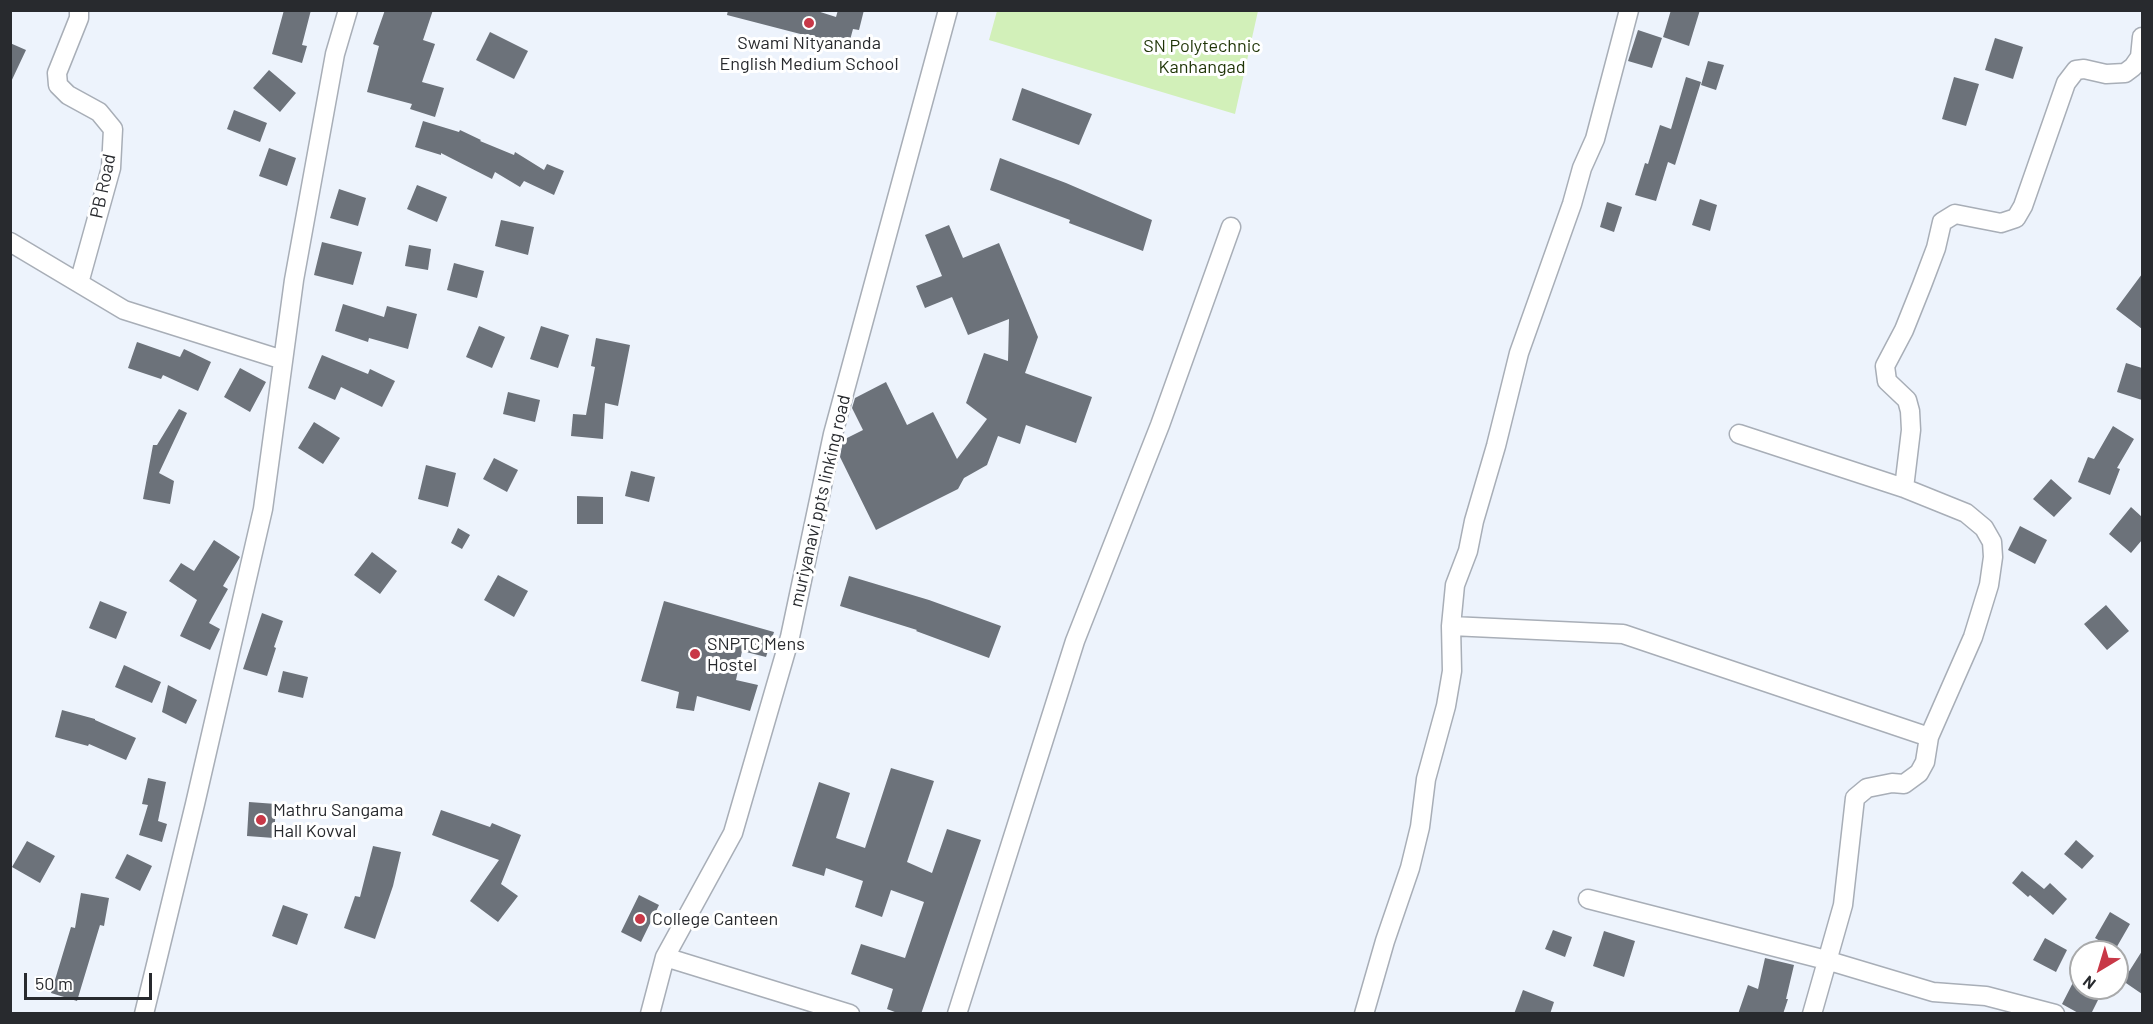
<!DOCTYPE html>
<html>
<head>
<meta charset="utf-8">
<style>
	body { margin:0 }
	#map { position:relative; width:2153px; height:1024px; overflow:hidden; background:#edf3fc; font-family:Barlow,sans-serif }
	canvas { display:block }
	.frame { position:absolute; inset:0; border:12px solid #282a2e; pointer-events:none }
	.north { position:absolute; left:2069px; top:940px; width:60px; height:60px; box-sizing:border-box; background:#fff; border:2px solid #a9aaab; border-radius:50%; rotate:218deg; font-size:16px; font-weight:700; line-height:24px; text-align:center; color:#282a2e }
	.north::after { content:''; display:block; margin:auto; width:21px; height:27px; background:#c83847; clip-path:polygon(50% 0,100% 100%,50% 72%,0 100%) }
	.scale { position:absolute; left:24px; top:973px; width:128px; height:27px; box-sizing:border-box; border:3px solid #282a2e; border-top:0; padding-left:8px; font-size:18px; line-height:21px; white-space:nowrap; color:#282a2e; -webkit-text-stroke:4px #fff; paint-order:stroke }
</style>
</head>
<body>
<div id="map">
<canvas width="2153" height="1024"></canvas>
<div class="frame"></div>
<div class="north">N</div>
<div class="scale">50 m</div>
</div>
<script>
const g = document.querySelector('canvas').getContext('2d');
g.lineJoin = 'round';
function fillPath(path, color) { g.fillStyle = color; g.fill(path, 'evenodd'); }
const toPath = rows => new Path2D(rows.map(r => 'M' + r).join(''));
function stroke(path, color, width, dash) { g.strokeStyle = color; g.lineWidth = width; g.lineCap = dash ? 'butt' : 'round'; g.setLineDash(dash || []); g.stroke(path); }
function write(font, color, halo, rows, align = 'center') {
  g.font = font + ' Barlow,sans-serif'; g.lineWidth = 6; g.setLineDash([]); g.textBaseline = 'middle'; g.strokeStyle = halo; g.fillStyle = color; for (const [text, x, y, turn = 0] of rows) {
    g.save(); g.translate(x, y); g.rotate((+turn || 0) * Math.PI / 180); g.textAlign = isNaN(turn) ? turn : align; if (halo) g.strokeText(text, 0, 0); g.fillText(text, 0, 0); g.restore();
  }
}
fillPath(toPath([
	[997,11,997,10,1258,11,1235,114,989,40]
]), '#d2f0b9');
fillPath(toPath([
	[284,10,311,10,302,45,307,46,302,63,272,54],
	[385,10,433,10,423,40,435,44,422,82,444,88,435,117,410,109,412,104,367,92,379,46,373,44],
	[728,10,814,10,836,17,838,10,864,10,859,30,853,29,850,40,840,37,839,44,727,15],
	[1671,10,1700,10,1689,46,1663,37],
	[1638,30,1662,38,1652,68,1628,61],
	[490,32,528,51,514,79,476,60],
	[1995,38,2023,47,2013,79,1985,70],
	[10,43,26,50,10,84],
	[1708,61,1724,65,1716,90,1701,85],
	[269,70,296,93,280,112,253,88],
	[1686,77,1701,82,1675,165,1668,162,1656,201,1635,195,1645,163,1648,164,1660,125,1671,129],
	[1954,77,1979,84,1966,126,1942,119],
	[1022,88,1092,114,1079,145,1012,120],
	[234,110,267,123,260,142,227,129],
	[423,121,459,132,460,130,481,140,480,141,514,155,515,152,544,170,547,164,564,171,554,195,524,181,520,187,495,172,492,179,441,153,441,155,415,147],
	[269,148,296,158,287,186,259,176],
	[1000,158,1066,183,1152,220,1143,251,1069,223,1070,220,990,190],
	[417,185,447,197,437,222,407,209],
	[339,189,366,198,358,226,330,218],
	[1700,199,1717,205,1710,231,1692,225],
	[1607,202,1622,207,1614,232,1600,227],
	[501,220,534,227,528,255,495,246],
	[949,225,963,258,999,243,1038,337,1025,373,1092,397,1076,443,1026,425,1020,444,998,436,987,465,964,478,958,489,876,530,840,457,843,440,863,430,852,408,855,398,886,382,907,425,933,412,957,459,987,419,966,403,984,353,1008,361,1009,319,968,335,952,297,925,308,916,286,942,276,925,235],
	[322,242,362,252,353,285,314,275],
	[409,245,431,249,428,270,405,266],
	[454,263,484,271,477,298,447,290],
	[2142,274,2142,329,2116,309],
	[343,304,384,317,387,306,417,314,408,349,369,338,368,342,335,331],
	[479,326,505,337,492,368,466,357],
	[541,326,569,335,558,368,530,359],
	[596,338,630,345,618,406,605,403,603,439,571,436,573,414,586,415,595,367,591,366],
	[137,342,180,357,184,349,211,362,198,391,163,375,161,379,128,368],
	[322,355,368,374,370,369,395,381,382,407,341,387,335,400,308,388],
	[2126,363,2142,368,2142,400,2117,392],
	[240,368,266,382,250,412,224,397],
	[508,392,540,400,535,422,503,414],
	[179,409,187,413,159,473,174,481,170,504,143,499,153,445,157,445],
	[314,422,340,438,323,464,298,448],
	[2113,426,2134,439,2117,468,2120,469,2110,495,2078,482,2088,457,2094,459],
	[494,458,518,470,507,492,483,479],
	[426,465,456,473,448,507,418,499],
	[631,471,655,477,649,502,625,496],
	[2051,479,2072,498,2054,517,2033,499],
	[577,496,603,497,603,524,577,524],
	[2131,507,2142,517,2142,540,2131,553,2109,534],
	[2020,526,2047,540,2035,564,2008,550],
	[458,528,470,535,462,549,451,543],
	[214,540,240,557,223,586,228,589,209,623,220,629,210,650,180,636,197,600,169,581,181,563,194,571],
	[372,552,397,571,380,594,354,575],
	[498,575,528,591,514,617,484,600],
	[849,576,929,600,1001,626,989,658,916,631,917,630,840,606],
	[100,601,127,612,116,639,89,628],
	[664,601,774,632,766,657,742,651,736,680,758,685,750,711,697,696,694,711,676,708,679,692,641,681],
	[2106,605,2129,631,2107,650,2084,624],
	[262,613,283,621,274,647,276,648,267,676,243,669],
	[124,665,161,682,152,703,115,687],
	[283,671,308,677,303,698,278,692],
	[168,685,197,700,186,724,162,712],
	[62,710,95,719,95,720,136,738,126,760,89,744,88,746,55,737],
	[891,768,934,781,907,862,932,873,947,829,981,840,921,1014,900,1014,887,1009,893,989,851,974,861,944,905,958,924,902,891,890,882,917,855,907,863,881,826,868,824,876,792,866,819,782,850,793,836,838,865,848],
	[148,778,166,782,158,821,167,824,162,842,139,835,148,805,142,804],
	[249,802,276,804,274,838,247,836],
	[441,810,490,827,492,823,521,835,501,884,518,896,498,922,470,901,499,860,432,835],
	[2076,840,2094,856,2082,869,2064,854],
	[27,841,55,856,40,883,12,867],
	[373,846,401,852,393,886,375,939,344,928,355,896,360,897],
	[127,854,152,866,140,891,115,878],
	[2022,871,2044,889,2050,883,2067,899,2053,915,2030,895,2028,897,2012,883],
	[81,893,109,898,104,926,100,925,77,1001,51,993,71,927,75,928],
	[639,895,659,905,641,942,621,932],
	[283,905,308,914,297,945,272,936],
	[2110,912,2130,924,2115,950,2095,938],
	[1553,930,1572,937,1565,957,1545,949],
	[1604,931,1635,941,1624,977,1593,966],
	[2045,938,2067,950,2056,972,2033,960],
	[2142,951,2142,994,2123,981],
	[1765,958,1794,965,1786,999,1788,999,1783,1014,1738,1014,1748,985,1758,989],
	[2081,967,2081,988,2093,988,2102,992,2091,1014,2080,1014,2062,1004],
	[1523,990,1554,1002,1550,1014,1514,1014]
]), '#6c727a');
const minor = toPath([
	[10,242,124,310,283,360],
	[79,283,111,168,113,129,99,112,68,95,58,85,57,73,79,18,79,10],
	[1739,434,1904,488],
	[1451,626,1623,634,1929,737],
	[1588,899,1826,960,1933,992,1986,996,2055,1014],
	[665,957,850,1014],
	[144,1014,195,804,263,509,294,280,335,54,348,10],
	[650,1014,665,957,733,833,790,637,833,434,948,10],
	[957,1014,1075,641,1160,425,1231,227],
	[1364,1014,1385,941,1410,868,1420,827,1426,779,1446,706,1452,671,1451,626,1455,585,1468,551,1474,521,1496,446,1519,353,1572,204,1582,168,1595,139,1629,10],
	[1812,1014,1843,905,1855,798,1867,788,1892,783,1904,784,1919,773,1925,762,1929,737,1973,637,1989,585,1993,557,1992,542,1984,528,1966,513,1904,488,1911,430,1910,411,1907,400,1887,381,1885,366,1904,330,1922,285,1936,248,1942,222,1955,214,2001,223,2016,218,2023,206,2066,83,2076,70,2084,69,2106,74,2125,73,2133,67,2140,57,2142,37]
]);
stroke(minor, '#a8aeb7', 21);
stroke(minor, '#fff', 18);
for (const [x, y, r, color] of [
	[809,23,6,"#c83847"],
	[695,654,6,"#c83847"],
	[261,820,6,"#c83847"],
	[640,919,6,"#c83847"]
]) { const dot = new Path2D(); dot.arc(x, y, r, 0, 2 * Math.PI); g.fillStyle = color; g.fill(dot); stroke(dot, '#fff', 2); }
write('18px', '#282a2e', '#fff', [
	["Swami Nityananda",809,43,"center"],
	["English Medium School",809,64,"center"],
	["SNPTC Mens",707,644],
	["Hostel",707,665],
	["Mathru Sangama",273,810],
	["Hall Kovval",273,831],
	["College Canteen",652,919]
], 'left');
write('18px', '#1f3406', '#fff', [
	["SN Polytechnic",1202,46],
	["Kanhangad",1202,67]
]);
write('18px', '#282a2e', '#fff', [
	["PB Road",103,186,-78],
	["muriyanavi ppts linking road",820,501,-77]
]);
</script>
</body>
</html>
